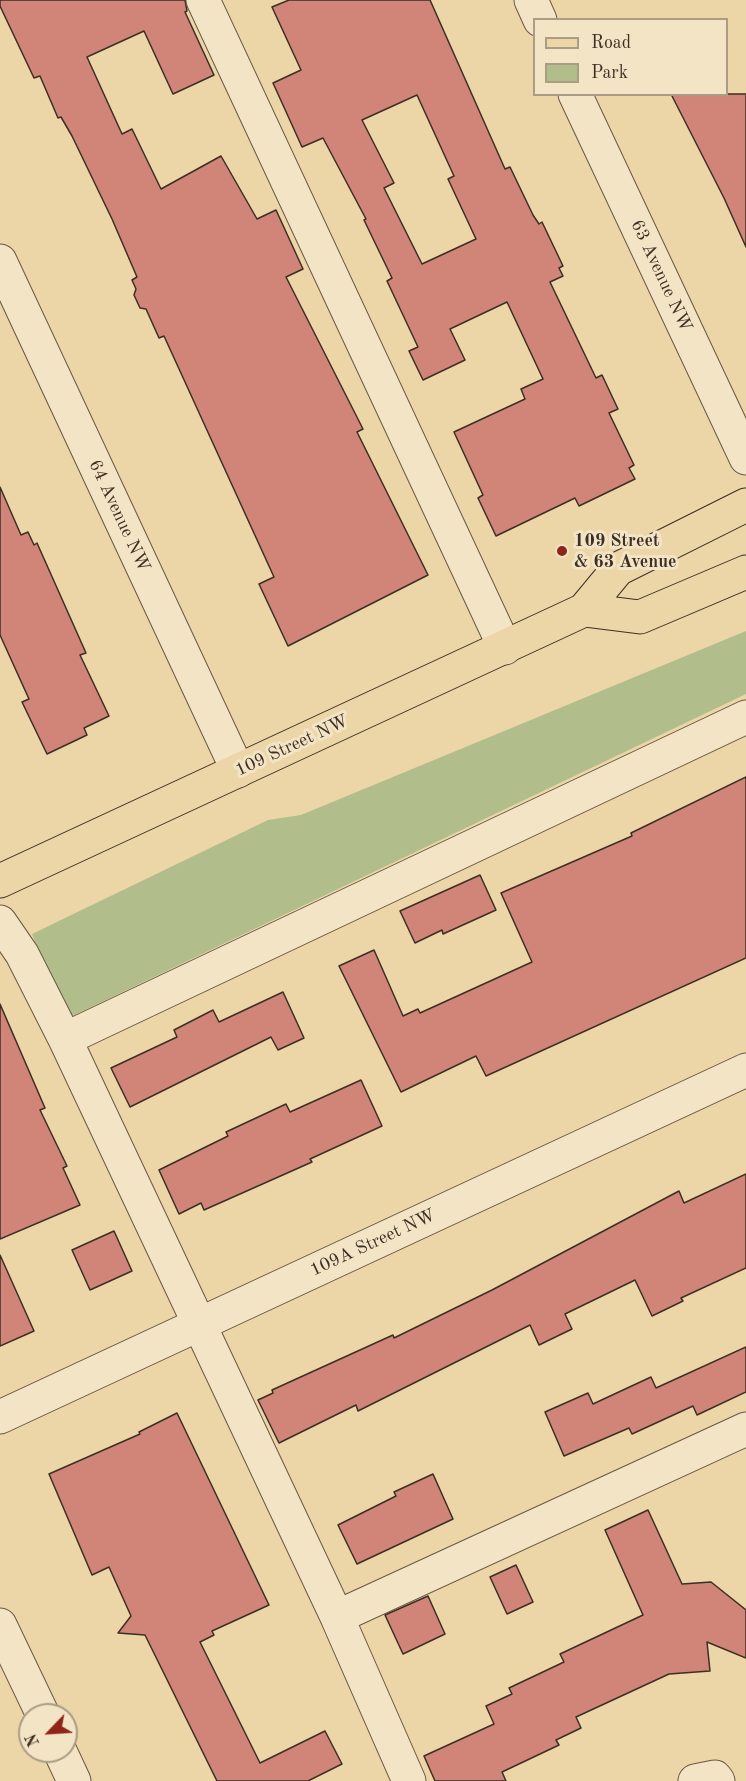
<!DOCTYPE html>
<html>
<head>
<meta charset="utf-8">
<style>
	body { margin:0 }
	#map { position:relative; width:746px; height:1781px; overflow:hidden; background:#ecd5a6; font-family:"Old Standard TT",serif }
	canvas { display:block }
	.legend { position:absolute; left:533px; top:18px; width:195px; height:78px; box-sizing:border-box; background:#f3e4c5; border:2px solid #aa9c85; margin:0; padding:8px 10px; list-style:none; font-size:18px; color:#3c2f25 }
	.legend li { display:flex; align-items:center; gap:12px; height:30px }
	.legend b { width:30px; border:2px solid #aa9c85 }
	.north { position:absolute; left:18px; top:1703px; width:60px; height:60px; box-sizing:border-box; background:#f3e4c5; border:2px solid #aa9c85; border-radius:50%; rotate:245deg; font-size:16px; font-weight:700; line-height:24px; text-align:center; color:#3c2f25 }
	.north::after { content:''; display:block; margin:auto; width:21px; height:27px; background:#8f2418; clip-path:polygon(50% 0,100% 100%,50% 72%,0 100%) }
</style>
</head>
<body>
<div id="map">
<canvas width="746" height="1781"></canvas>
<ul class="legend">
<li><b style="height:8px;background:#ecd5a6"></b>Road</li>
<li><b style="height:16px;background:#b1be8c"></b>Park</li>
</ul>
<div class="north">N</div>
</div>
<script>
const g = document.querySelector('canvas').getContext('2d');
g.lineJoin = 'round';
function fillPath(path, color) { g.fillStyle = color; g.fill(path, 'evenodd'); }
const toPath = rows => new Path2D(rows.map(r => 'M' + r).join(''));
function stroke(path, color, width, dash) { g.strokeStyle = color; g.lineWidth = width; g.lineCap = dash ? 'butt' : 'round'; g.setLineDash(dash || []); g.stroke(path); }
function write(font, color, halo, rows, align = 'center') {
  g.font = font + ' "Old Standard TT",serif'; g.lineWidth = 6; g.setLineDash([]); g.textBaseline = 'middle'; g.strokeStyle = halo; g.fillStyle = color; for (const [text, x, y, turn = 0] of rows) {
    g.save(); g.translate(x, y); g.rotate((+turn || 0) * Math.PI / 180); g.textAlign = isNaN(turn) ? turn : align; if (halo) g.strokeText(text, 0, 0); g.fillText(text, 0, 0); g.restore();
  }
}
fillPath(toPath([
	[746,631,746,694,66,1019,32,934,268,820,301,815]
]), '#b1be8c');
const building = toPath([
	[0,0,185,0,187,11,185,12,214,75,173,94,144,31,87,57,122,134,132,129,161,189,221,156,257,219,276,210,303,269,286,277,363,429,357,432,428,575,288,646,259,584,274,577,164,336,159,338,146,309,140,308,134,295,136,289,132,280,137,277,112,219,72,136,61,117,58,118,40,76,34,78,0,6,0,0],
	[289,0,430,0,505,169,510,167,533,215,539,224,542,222,563,266,559,268,563,276,550,282,596,378,602,375,618,409,609,413,634,465,629,468,635,479,579,506,575,498,496,536,478,498,483,495,454,432,525,399,521,389,543,379,507,302,450,329,465,360,423,380,409,351,418,347,387,281,392,278,364,220,366,219,323,138,302,147,273,83,301,70,272,7,289,0],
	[417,95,454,176,448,179,476,239,422,264,384,188,394,183,362,120,417,95],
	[671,94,746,94,746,247,724,198,671,94],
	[0,487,21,535,28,532,34,545,37,543,86,653,80,655,109,716,84,728,87,735,47,754,22,702,29,699,0,635,0,487],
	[746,777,746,958,486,1076,476,1056,401,1092,339,966,374,950,403,1016,418,1009,420,1013,532,962,501,893,632,836,631,833,746,777],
	[480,875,496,910,443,934,442,930,415,943,400,911,480,875],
	[283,992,304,1038,278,1050,271,1037,130,1107,111,1068,177,1037,174,1030,213,1010,219,1022,283,992],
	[0,1004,45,1108,40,1110,67,1166,63,1168,80,1205,0,1239,0,1004],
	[361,1080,382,1126,310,1159,312,1162,204,1210,201,1203,179,1214,159,1170,228,1136,226,1132,286,1104,290,1112,361,1080],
	[746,1174,746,1268,681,1298,683,1301,652,1316,635,1280,565,1314,572,1329,539,1345,530,1325,358,1411,356,1405,279,1443,258,1400,273,1393,272,1390,393,1335,394,1338,492,1290,679,1191,684,1203,746,1174],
	[114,1231,132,1271,90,1290,72,1250,114,1231],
	[0,1255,34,1331,0,1346,0,1255],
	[746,1347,746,1392,697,1415,693,1406,632,1434,629,1428,564,1456,545,1412,588,1393,593,1404,651,1377,656,1388,746,1347],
	[177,1413,269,1605,212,1631,214,1635,200,1642,260,1763,325,1731,342,1764,308,1781,217,1781,145,1635,118,1633,131,1616,109,1567,92,1575,49,1474,140,1434,139,1432,177,1413],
	[433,1474,453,1519,357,1564,338,1525,396,1496,394,1492,433,1474],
	[648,1510,682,1584,711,1582,746,1610,746,1658,707,1642,710,1671,669,1674,576,1717,581,1728,556,1740,559,1745,502,1772,506,1781,435,1781,424,1756,494,1724,486,1706,512,1694,509,1688,564,1662,560,1654,643,1615,605,1530,648,1510],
	[516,1565,533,1602,507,1614,490,1577,516,1565],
	[428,1596,445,1634,403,1654,385,1615,428,1596]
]);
fillPath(building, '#d18579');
stroke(building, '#3c2f25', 1.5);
const minor = toPath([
	[203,0,505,648],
	[531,0,540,20],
	[575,94,746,458],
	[0,261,238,771],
	[0,922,22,954,65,1039,337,1617,409,1781],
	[65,1039,746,717],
	[0,1417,746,1070],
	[337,1617,746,1429],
	[0,1625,43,1715],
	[60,1751,74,1781],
	[695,1781,715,1777,718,1781]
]);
const major = toPath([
	[584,610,640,617,746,572],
	[0,881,584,610,618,569,746,505]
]);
stroke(minor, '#685845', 35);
stroke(major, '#3c2f25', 35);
stroke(minor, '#f3e4c5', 33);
stroke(major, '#ecd5a6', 33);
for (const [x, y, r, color] of [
	[562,551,6,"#8f2418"]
]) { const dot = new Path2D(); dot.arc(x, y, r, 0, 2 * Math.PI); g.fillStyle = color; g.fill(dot); stroke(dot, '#f3e4c5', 2); }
write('18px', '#3c2f25', '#f3e4c5', [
	["63 Avenue NW",661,276,65],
	["64 Avenue NW",119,516,65],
	["109 Street NW",292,746,-25],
	["109A Street NW",373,1243,-25]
]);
write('bold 18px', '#3c2f25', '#f3e4c5', [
	["109 Street",574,541],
	["& 63 Avenue",574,562]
], 'left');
</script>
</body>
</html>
